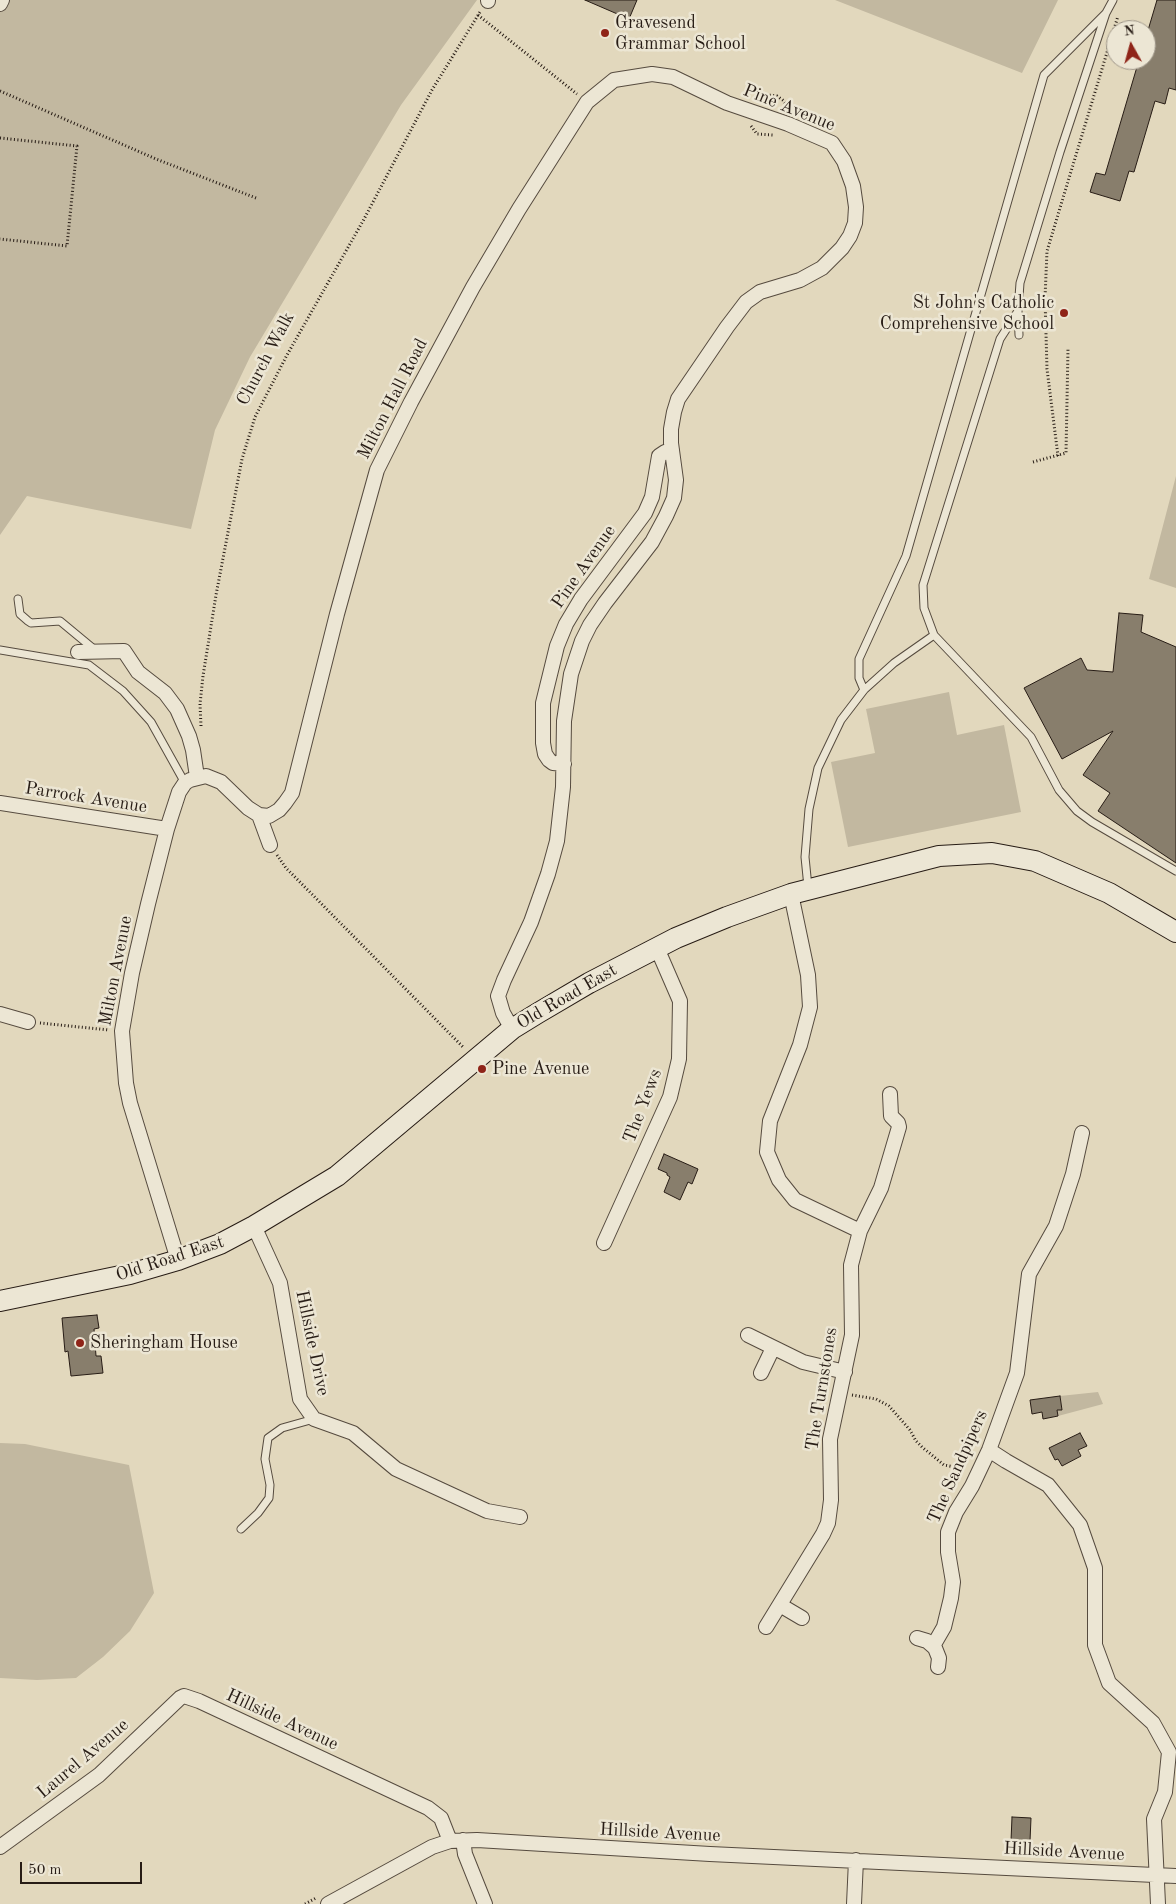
<!DOCTYPE html>
<html>
<head>
<meta charset="utf-8">
<style>
	body { margin:0 }
	#map { position:relative; width:1176px; height:1904px; overflow:hidden; background:#e2d8bd; font-family:"Old Standard TT",serif }
	canvas { display:block }
	.north { position:absolute; left:1106px; top:20px; width:50px; height:50px; box-sizing:border-box; background:#ece6d4; border:1px solid #9d9588; border-radius:50%; rotate:353deg; font-size:14px; font-weight:700; line-height:20px; text-align:center; color:#271c15 }
	.north::after { content:''; display:block; margin:auto; width:18px; height:22px; background:#8f2418; clip-path:polygon(50% 0,100% 100%,50% 72%,0 100%) }
	.scale { position:absolute; left:20px; top:1862px; width:122px; height:22px; box-sizing:border-box; border:2px solid #271c15; border-top:0; padding-left:6px; font-size:15px; line-height:18px; white-space:nowrap; color:#271c15; -webkit-text-stroke:4px #ece6d4; paint-order:stroke }
</style>
</head>
<body>
<div id="map">
<canvas width="1176" height="1904"></canvas>
<div class="north">N</div>
<div class="scale">50 m</div>
</div>
<script>
const g = document.querySelector('canvas').getContext('2d');
g.lineJoin = 'round';
function fillPath(path, color) { g.fillStyle = color; g.fill(path, 'evenodd'); }
const toPath = rows => new Path2D(rows.map(r => 'M' + r).join(''));
function stroke(path, color, width, dash) { g.strokeStyle = color; g.lineWidth = width; g.lineCap = dash ? 'butt' : 'round'; g.setLineDash(dash || []); g.stroke(path); }
function write(font, color, halo, rows, align = 'center') {
  g.font = font + ' "Old Standard TT",serif'; g.lineWidth = 5; g.setLineDash([]); g.textBaseline = 'middle'; g.strokeStyle = halo; g.fillStyle = color; for (const [text, x, y, turn = 0] of rows) {
    g.save(); g.translate(x, y); g.rotate((+turn || 0) * Math.PI / 180); g.textAlign = isNaN(turn) ? turn : align; if (halo) g.strokeText(text, 0, 0); g.fillText(text, 0, 0); g.restore();
  }
}
fillPath(toPath([
	[7,0,477,0,401,105,250,357,215,430,191,529,27,496,0,535,0,12],
	[835,0,1058,0,1022,73],
	[1176,476,1176,588,1149,579],
	[949,692,957,735,1004,725,1021,812,848,847,831,762,875,753,866,709],
	[1098,1392,1103,1404,1058,1416,1057,1410,1062,1409,1060,1396],
	[0,1443,25,1444,129,1465,154,1593,130,1631,103,1657,76,1678,37,1680,0,1678]
]), '#c2b8a0');
const building = toPath([
	[585,0,637,0,629,19,585,0],
	[1157,0,1176,0,1176,90,1169,88,1165,104,1155,101,1134,172,1129,171,1120,201,1090,192,1096,173,1105,175,1139,60,1146,60,1146,37,1157,0],
	[1119,613,1143,615,1141,632,1176,647,1176,863,1098,811,1110,793,1083,775,1113,731,1062,759,1024,688,1081,658,1087,670,1113,672,1119,613],
	[664,1154,698,1169,692,1184,688,1182,680,1200,664,1192,670,1177,667,1175,667,1173,658,1169,664,1154],
	[97,1315,99,1328,94,1329,96,1356,101,1356,103,1373,71,1376,68,1351,65,1352,62,1318,97,1315],
	[1060,1396,1062,1410,1057,1410,1058,1416,1043,1419,1042,1412,1032,1414,1030,1400,1060,1396],
	[1080,1433,1087,1446,1078,1450,1081,1456,1062,1466,1058,1459,1055,1460,1049,1448,1080,1433],
	[1012,1817,1031,1818,1030,1841,1011,1841,1012,1817]
]);
fillPath(building, '#887e6c');
stroke(building, '#271c15', 1);
const lane = toPath([
	[1018,311,1000,339,923,585,924,608,934,635,1031,737,1059,790,1077,811,1092,822,1176,871],
	[1019,335,1018,311,1020,283,1060,152,1106,13,1113,0],
	[18,599,20,614,28,621,31,623,60,621,95,650],
	[0,650,89,665,123,691,151,722,185,783],
	[864,690,859,678,859,659,906,556,1044,75,1106,13],
	[808,887,805,857,809,809,818,768,841,720,864,690,894,663,934,635],
	[241,1529,258,1513,269,1498,270,1485,265,1459,268,1438,282,1428,314,1419]
]);
const street = toPath([
	[488,1,488,0],
	[0,4,2,0],
	[78,652,124,651,138,672,165,693,177,709,189,736,193,750,197,777],
	[564,764,553,763,549,760,545,754,543,743,543,703,557,646,566,624,581,599,645,513,652,497,659,456,665,452,672,450],
	[0,803,167,829],
	[259,815,270,845],
	[791,894,808,975,810,1007,800,1045,770,1121,767,1152,779,1180,795,1200,860,1231],
	[0,1014,28,1022],
	[254,1226,280,1283,300,1399,314,1419,353,1433,396,1469,487,1511,520,1517],
	[604,1243,670,1097,679,1059,680,1001,657,948],
	[178,1260,130,1103,126,1083,122,1031,132,973,148,904,167,829,179,792,185,783,190,780,206,776,221,782,248,808,259,815,269,816,279,810,285,803,292,793,337,614,377,470,411,402,473,287,519,209,587,102,614,80,652,74,673,77,727,103,788,124,832,143,844,161,853,186,856,207,855,223,850,236,842,248,822,268,800,280,760,292,746,302,727,327,678,399,674,412,671,429,671,443,676,480,674,498,666,516,652,542,605,603,590,625,582,641,571,674,564,721,563,787,557,841,548,874,531,922,504,980,498,996,503,1013,512,1029],
	[748,1335,803,1362,845,1372],
	[761,1373,773,1348],
	[989,1450,1006,1461,1048,1485,1080,1525,1095,1568,1095,1645,1109,1683,1153,1723,1169,1752,1165,1792,1154,1819,1158,1904],
	[780,1605,802,1618],
	[766,1627,823,1534,828,1523,831,1500,830,1439,852,1335,851,1265,860,1231,881,1188,899,1127,898,1123,891,1116,890,1094],
	[917,1638,927,1641,935,1648,939,1658,938,1667],
	[933,1646,944,1627,951,1598,953,1582,948,1552,948,1532,956,1512,972,1486,989,1450,1017,1373,1029,1274,1056,1226,1073,1174,1082,1133],
	[463,1840,465,1854,485,1904],
	[0,1847,99,1775,180,1698,184,1696,199,1701,428,1808,441,1818,450,1841,477,1840,710,1854,1176,1876],
	[328,1904,432,1847,450,1841],
	[854,1904,856,1860]
]);
const secondary = toPath([
	[0,1301,130,1274,178,1260,220,1244,254,1226,337,1176,512,1029,538,1013,589,983,676,938,727,917,791,894,939,856,992,853,1035,861,1109,893,1176,932]
]);
stroke(lane, '#564b3f', 9);
stroke(street, '#564b3f', 16);
stroke(secondary, '#271c15', 22);
stroke(toPath([
	[478,15,577,94],
	[0,91,156,159,256,198],
	[756,98,767,95,777,96,784,101,788,108],
	[751,126,757,134,773,135],
	[0,138,77,146,67,246,0,239],
	[1058,456,1047,369,1045,298,1047,251,1118,16],
	[1033,462,1066,453,1068,349],
	[201,726,200,704,203,676,216,595,242,459,255,417,287,355,363,221,432,90,480,12],
	[277,855,286,868,464,1048],
	[40,1023,109,1030],
	[852,1395,876,1399,889,1406,910,1430,916,1441,922,1447,944,1465,965,1469],
	[305,1904,316,1898]
]), '#271c15', 3, [1, 2.5]);
stroke(lane, '#ece6d4', 7);
stroke(street, '#ece6d4', 14);
stroke(secondary, '#ece6d4', 20);
for (const [x, y, r, color] of [
	[605,33,5,"#8f2418"],
	[1064,313,5,"#8f2418"],
	[482,1069,5,"#8f2418"],
	[80,1343,5,"#8f2418"]
]) { const dot = new Path2D(); dot.arc(x, y, r, 0, 2 * Math.PI); g.fillStyle = color; g.fill(dot); stroke(dot, '#ece6d4', 2); }
write('18px', '#271c15', '#ece6d4', [
	["Gravesend",615,23],
	["Grammar School",615,44],
	["St John's Catholic",1054,303,"right"],
	["Comprehensive School",1054,324,"right"],
	["Pine Avenue",492,1069],
	["Sheringham House",90,1343]
], 'left');
write('18px', '#271c15', '#ece6d4', [
	["Pine Avenue",789,108,22],
	["Church Walk",266,359,-62],
	["Milton Hall Road",393,399,-63],
	["Pine Avenue",584,567,-55],
	["Parrock Avenue",86,798,9],
	["Milton Avenue",116,971,-79],
	["Old Road East",567,997,-30],
	["The Yews",643,1106,-69],
	["Old Road East",170,1259,-18],
	["Hillside Drive",312,1343,78],
	["The Turnstones",822,1389,-81],
	["The Sandpipers",958,1467,-66],
	["Hillside Avenue",282,1720,25],
	["Laurel Avenue",83,1759,-40],
	["Hillside Avenue",660,1833,3],
	["Hillside Avenue",1064,1852,3]
]);
</script>
</body>
</html>
